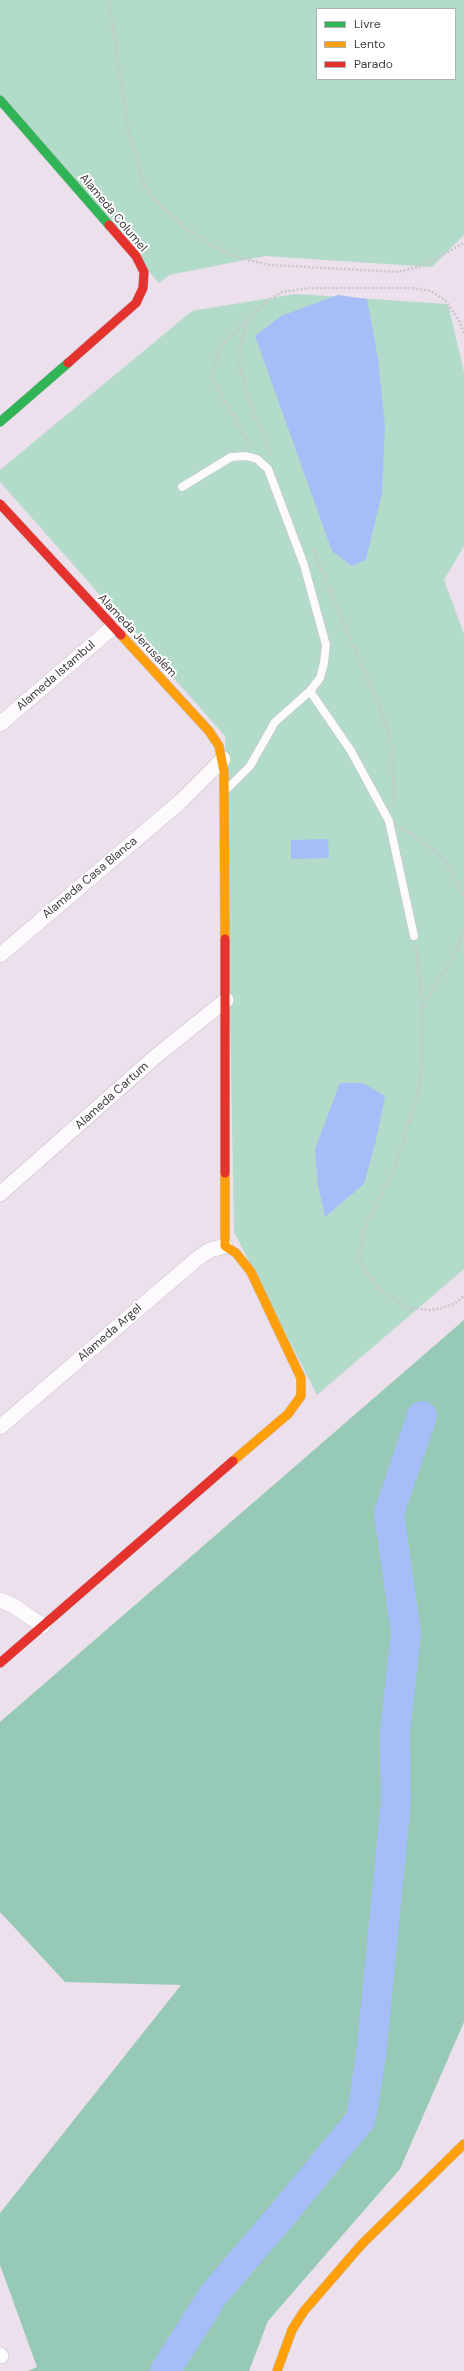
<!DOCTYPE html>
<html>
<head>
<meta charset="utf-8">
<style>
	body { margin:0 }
	#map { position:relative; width:464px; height:2371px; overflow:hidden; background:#ebe0ec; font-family:"DM Sans",sans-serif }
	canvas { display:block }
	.legend { position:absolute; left:316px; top:8px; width:140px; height:72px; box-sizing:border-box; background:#fff; border:1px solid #b3b0b4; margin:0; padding:5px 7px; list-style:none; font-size:12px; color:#423a43 }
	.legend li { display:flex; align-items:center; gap:8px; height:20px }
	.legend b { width:20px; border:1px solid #b3b0b4 }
</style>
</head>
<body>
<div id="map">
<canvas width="464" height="2371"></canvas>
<ul class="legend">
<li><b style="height:5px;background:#30b455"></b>Livre</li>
<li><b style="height:5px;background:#ff9f0a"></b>Lento</li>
<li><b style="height:5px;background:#e5322d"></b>Parado</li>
</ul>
</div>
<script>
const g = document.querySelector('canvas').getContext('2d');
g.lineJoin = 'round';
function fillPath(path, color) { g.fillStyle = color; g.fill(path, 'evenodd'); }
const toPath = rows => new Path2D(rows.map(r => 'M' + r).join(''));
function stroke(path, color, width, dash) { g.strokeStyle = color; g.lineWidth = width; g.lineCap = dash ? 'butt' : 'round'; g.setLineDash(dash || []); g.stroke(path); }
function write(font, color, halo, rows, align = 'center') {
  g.font = font + ' "DM Sans",sans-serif'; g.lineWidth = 4; g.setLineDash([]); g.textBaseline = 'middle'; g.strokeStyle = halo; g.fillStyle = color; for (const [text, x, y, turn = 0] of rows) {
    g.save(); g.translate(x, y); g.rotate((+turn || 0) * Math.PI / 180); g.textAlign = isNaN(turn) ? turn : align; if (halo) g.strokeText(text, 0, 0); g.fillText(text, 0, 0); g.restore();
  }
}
fillPath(toPath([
	[0,0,464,0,464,235,432,267,265,256,169,275,159,283,0,98],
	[317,9,455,9,455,79,317,79],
	[295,294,448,304,464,372,464,546,444,580,464,634,464,1269,317,1395,234,1232,225,736,0,482,0,470,192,311]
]), '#b2dbca');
fillPath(toPath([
	[464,1320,464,2022,400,2169,268,2321,249,2371,28,2371,37,2367,0,2265,0,2213,181,1985,65,1982,0,1912,0,1722]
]), '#96cab6');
fillPath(toPath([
	[338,295,367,299,378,359,385,426,382,493,366,560,352,566,332,551,255,336,281,316],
	[328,839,329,858,291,859,291,840],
	[340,1083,363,1083,385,1096,376,1140,364,1184,325,1217,318,1185,315,1149]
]), '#a5bef8');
stroke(toPath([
	[165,2371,214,2294,281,2216,361,2119,371,2056,396,1801,395,1732,406,1633,389,1513,422,1416]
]), '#a5bef8', 30);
const lane = toPath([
	[182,487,231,457,246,456,257,459,268,469,304,565,326,645,324,663,320,678,310,691,275,722,250,766,228,788],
	[310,691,351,751,389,821,414,936]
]);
const street = toPath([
	[0,724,112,628],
	[0,955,180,802,223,759],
	[0,1194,155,1057,226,1000],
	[0,1427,198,1258,210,1250,225,1246],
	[0,1600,14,1606,43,1626],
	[0,2355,1,2356]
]);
const fast = toPath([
	[0,100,109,225],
	[0,422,68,363]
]);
const slow = toPath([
	[121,635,209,731,219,746,224,772,225,939],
	[225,1173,225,1246,236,1253,251,1272,301,1378,301,1396,288,1414,233,1461],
	[277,2371,292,2330,304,2311,362,2244,464,2144]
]);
const jam = toPath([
	[68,363,136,303,143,288,144,272,136,256,109,225],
	[0,504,121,635],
	[225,939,225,1173],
	[0,1663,233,1461]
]);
stroke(lane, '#c7bec8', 9);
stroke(street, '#c7bec8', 16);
stroke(fast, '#c7bec8', 10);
stroke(slow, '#c7bec8', 10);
stroke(jam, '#c7bec8', 10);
stroke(toPath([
	[109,0,129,135,145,187,160,206,182,225,207,243,235,257,270,265,398,272,422,266,464,243],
	[248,320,228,338,218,352,212,378,249,445],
	[271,454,256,420,239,366,241,342,248,320,263,304,282,292,309,288,413,288,431,291,446,301,460,322,464,333],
	[313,550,384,719,392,749,394,804],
	[402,828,435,851,451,869,464,898],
	[416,946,423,1019,422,1064,418,1093,394,1170,364,1229,360,1252,361,1264,379,1289,408,1308,430,1310,443,1308,455,1303,464,1296],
	[422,1007,455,954,464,930]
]), '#cac6ca', 2.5, [2, 2]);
stroke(lane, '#fcfafc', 8);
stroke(street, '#fcfafc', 15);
stroke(fast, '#30b455', 9);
stroke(slow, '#ff9f0a', 9);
stroke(jam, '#e5322d', 9);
write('12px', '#423a43', '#fff', [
	["Alameda Columel",113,213,50],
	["Alameda Jerusalém",137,636,47],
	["Alameda Istambul",56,676,-41],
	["Alameda Casa Blanca",90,878,-40],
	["Alameda Cartum",112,1096,-42],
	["Alameda Argel",110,1333,-41]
]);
</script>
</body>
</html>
